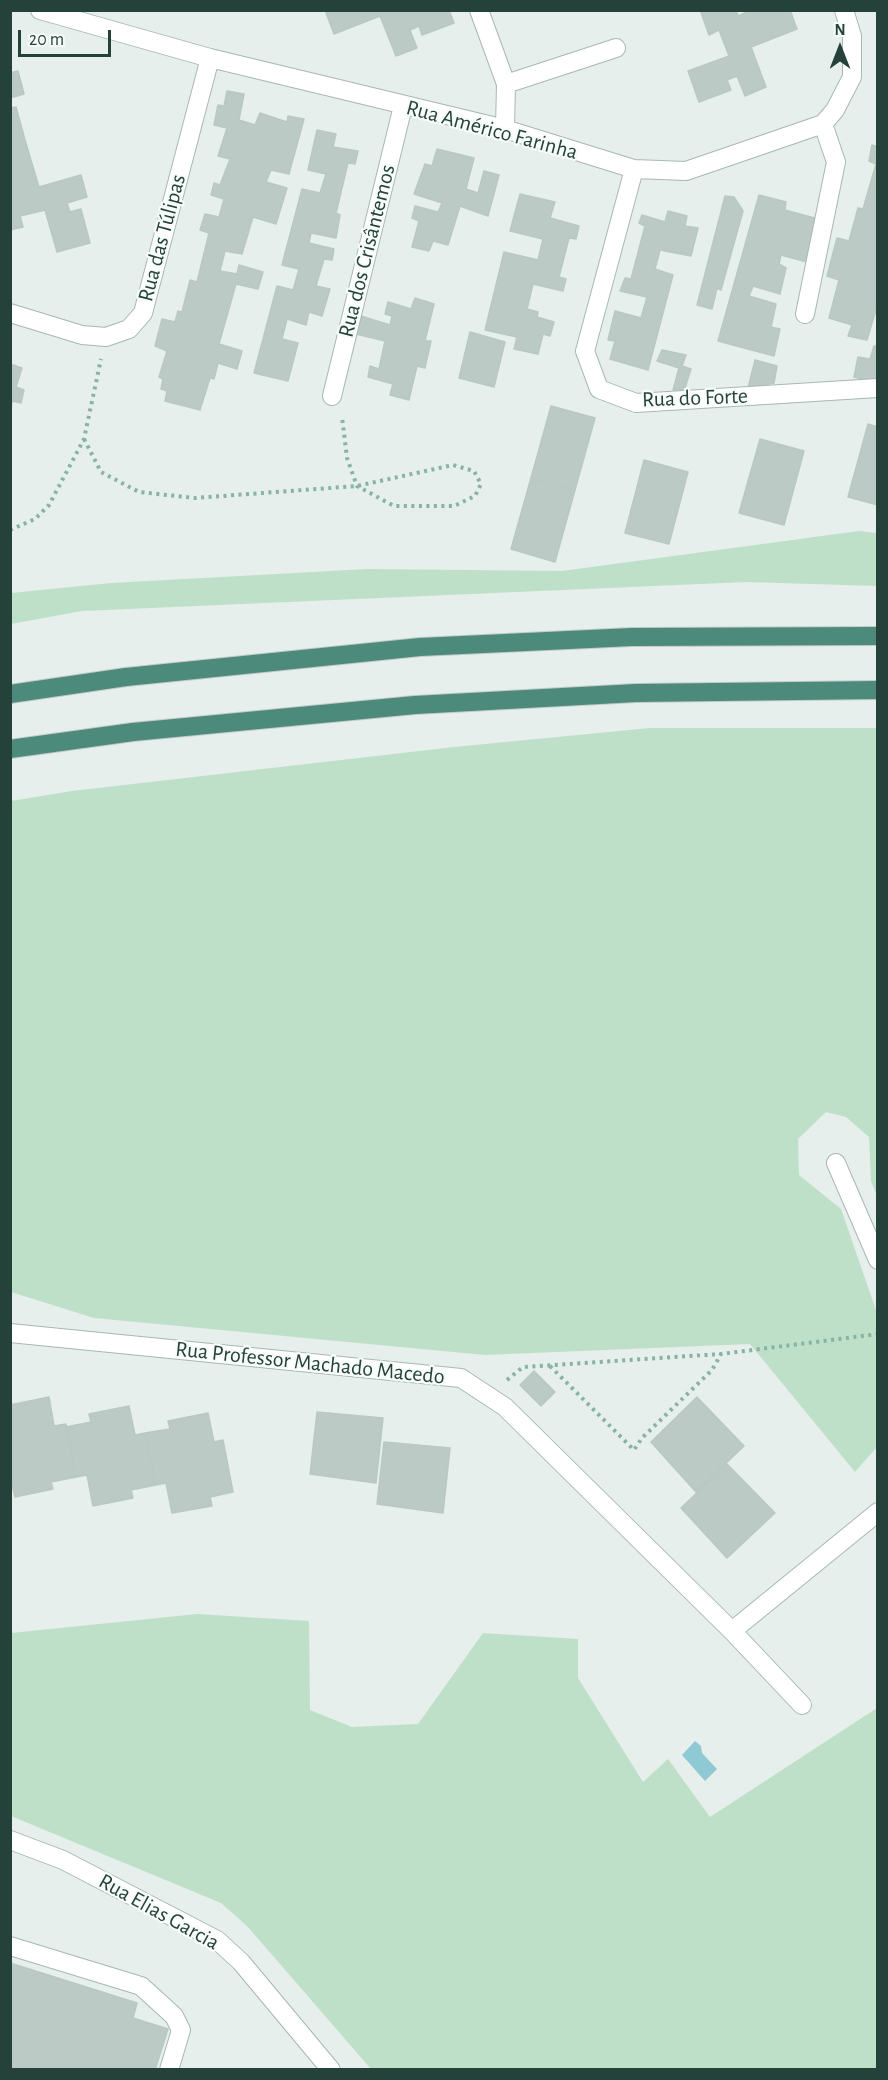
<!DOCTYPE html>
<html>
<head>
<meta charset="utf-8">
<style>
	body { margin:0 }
	#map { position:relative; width:888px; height:2080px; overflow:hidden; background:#e6efeb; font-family:"Alegreya Sans",sans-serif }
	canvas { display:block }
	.frame { position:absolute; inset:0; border:12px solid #24423a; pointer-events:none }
	.north { position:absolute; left:810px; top:18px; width:60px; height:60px; -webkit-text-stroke:4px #f7fbf9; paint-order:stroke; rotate:0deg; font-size:16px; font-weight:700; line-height:24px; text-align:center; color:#24423a }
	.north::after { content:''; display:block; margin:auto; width:21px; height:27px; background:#24423a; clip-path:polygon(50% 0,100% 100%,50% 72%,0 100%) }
	.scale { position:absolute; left:18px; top:30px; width:93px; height:27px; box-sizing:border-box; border:3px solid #24423a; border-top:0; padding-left:8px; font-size:18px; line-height:21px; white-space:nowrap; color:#24423a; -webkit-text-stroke:4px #f7fbf9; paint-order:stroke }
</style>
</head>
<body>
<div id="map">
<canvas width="888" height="2080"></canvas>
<div class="frame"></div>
<div class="north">N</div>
<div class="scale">20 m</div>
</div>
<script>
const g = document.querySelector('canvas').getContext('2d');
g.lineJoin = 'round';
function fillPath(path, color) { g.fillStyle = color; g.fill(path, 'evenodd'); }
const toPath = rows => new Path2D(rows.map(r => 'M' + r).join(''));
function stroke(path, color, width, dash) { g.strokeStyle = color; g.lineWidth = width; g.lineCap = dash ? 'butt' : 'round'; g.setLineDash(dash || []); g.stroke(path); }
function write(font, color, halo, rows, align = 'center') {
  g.font = font + ' "Alegreya Sans",sans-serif'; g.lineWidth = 4.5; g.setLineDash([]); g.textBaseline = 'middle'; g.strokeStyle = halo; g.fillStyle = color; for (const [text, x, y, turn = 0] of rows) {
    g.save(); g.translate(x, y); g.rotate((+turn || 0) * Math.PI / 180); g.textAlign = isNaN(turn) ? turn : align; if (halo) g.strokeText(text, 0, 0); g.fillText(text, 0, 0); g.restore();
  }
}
fillPath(toPath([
	[859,531,877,533,877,586,746,582,82,611,11,624,11,593,111,583,368,569,562,571],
	[650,728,877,728,877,1196,871,1181,869,1137,846,1117,826,1112,798,1139,799,1175,841,1209,877,1313,877,1447,855,1472,750,1344,485,1355,94,1318,11,1292,11,801,72,791,454,747],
	[197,1614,309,1621,310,1710,352,1727,418,1724,483,1633,578,1639,578,1678,643,1782,668,1759,710,1817,877,1708,877,2069,371,2069,247,1926,221,1903,11,1816,11,1633]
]), '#bfe0c8');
fillPath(toPath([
	[695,1741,701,1746,702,1753,717,1769,705,1781,682,1755]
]), '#8ec9d4');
const building = toPath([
	[325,10,449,10,454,23,422,35,419,26,410,30,417,48,396,56,380,16,334,34,325,10],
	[700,10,736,10,738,16,752,10,790,10,797,29,751,47,766,87,745,96,737,76,727,80,731,90,699,102,688,71,729,56,719,30,709,35,700,10],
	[18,71,24,94,10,98,10,73,18,71],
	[227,91,244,94,239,120,255,125,260,113,287,122,288,116,304,119,289,174,271,170,266,182,287,188,276,224,253,217,242,254,225,251,220,271,237,274,239,265,263,272,258,289,236,284,219,344,242,351,237,369,218,363,214,379,210,378,200,410,165,401,167,391,161,389,163,379,159,377,167,351,155,346,162,319,175,322,178,311,182,312,190,280,197,282,209,233,200,230,205,214,219,217,224,199,211,195,214,183,220,185,230,159,218,156,227,128,214,125,218,105,224,106,227,91],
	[16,107,25,140,10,144,10,108,16,107],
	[317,130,336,134,333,147,358,151,355,164,348,163,336,213,340,215,336,238,311,233,309,243,334,249,332,260,324,259,316,286,330,289,322,316,309,312,306,325,287,319,282,339,298,343,288,381,254,373,277,286,293,290,299,269,282,265,302,189,320,193,326,174,308,170,317,130],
	[25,140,39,187,81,175,87,197,67,203,70,212,81,209,90,243,57,252,45,210,20,216,23,227,10,230,10,144,25,140],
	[872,145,878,147,878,303,867,340,848,336,852,325,829,318,839,280,827,276,837,238,849,241,858,208,863,209,876,164,869,161,872,145],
	[437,149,474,158,466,189,478,193,484,171,499,175,488,216,460,206,448,245,433,241,429,251,412,247,419,221,412,218,415,206,438,212,442,203,414,194,425,164,432,166,437,149],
	[520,194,555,202,550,218,579,226,576,239,569,238,559,277,566,279,563,291,533,284,527,309,538,312,537,317,554,322,550,336,543,334,538,354,514,349,517,337,485,330,504,252,538,260,543,239,510,231,520,194],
	[759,195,786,202,785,210,818,219,807,262,781,255,779,264,786,268,780,294,753,286,749,296,776,304,771,327,780,329,774,356,718,341,759,195],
	[725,196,734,197,743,211,721,290,717,288,712,309,697,305,725,196],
	[668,211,687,216,685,226,698,228,691,256,660,250,655,269,673,275,648,370,610,359,615,341,608,340,615,311,641,318,647,297,620,291,625,278,631,279,645,226,639,223,642,215,665,222,668,211],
	[415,298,434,304,425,341,431,341,425,368,417,366,409,400,390,395,393,384,368,377,370,366,379,369,385,341,356,334,361,316,390,325,392,316,385,314,388,302,411,309,415,298],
	[470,332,505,342,494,387,459,378,470,332],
	[874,346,878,346,878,384,854,377,858,357,870,359,874,346],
	[662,350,686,355,682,366,691,369,684,391,673,390,679,368,657,361,662,350],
	[755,360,777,366,774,383,748,388,755,360],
	[10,364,22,368,16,387,24,390,21,403,12,401,11,410,10,364],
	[551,406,595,418,575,490,531,478,551,406],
	[868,424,878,427,878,505,848,497,868,424],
	[760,439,804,451,784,525,739,513,760,439],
	[644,460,688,472,669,544,625,533,644,460],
	[531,478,575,490,555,562,511,549,531,478],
	[534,1371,555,1392,541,1406,520,1385,534,1371],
	[49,1397,54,1426,66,1424,76,1477,51,1482,53,1489,15,1497,10,1475,10,1405,49,1397],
	[697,1397,744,1446,696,1492,651,1442,697,1397],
	[129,1406,135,1435,145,1433,156,1485,131,1490,133,1498,93,1506,87,1475,76,1477,66,1427,91,1422,89,1414,129,1406],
	[317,1412,383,1418,376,1483,310,1474,317,1412],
	[208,1413,214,1442,223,1440,233,1492,210,1497,212,1506,172,1513,166,1483,156,1485,145,1433,170,1429,168,1421,208,1413],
	[384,1442,450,1448,443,1513,377,1504,384,1442],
	[727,1464,775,1513,727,1558,681,1508,727,1464],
	[10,1963,137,2003,133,2018,168,2029,155,2070,10,2070,10,1963]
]);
fillPath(building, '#bbcac4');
stroke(building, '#b8c9c2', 1.5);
const service = toPath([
	[10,1946,141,1986,174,2016,181,2030,169,2070]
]);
const minor = toPath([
	[40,10,210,58,505,129,634,169,686,171,823,124,835,110,852,77,852,36,844,10],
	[479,10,506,84,616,48],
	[505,129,506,84],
	[634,169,585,351,599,389,636,403,878,388],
	[10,313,82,335,106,337,129,329,143,313,210,58],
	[805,314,836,162,823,124],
	[332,396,403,106],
	[836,1163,878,1260],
	[10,1333,461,1378,505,1407,732,1631,802,1705],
	[732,1631,878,1512]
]);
const tertiary = toPath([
	[10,1840,63,1860,217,1940,241,1962,331,2070]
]);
const trunk = toPath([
	[10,694,126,677,420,647,632,637,878,636],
	[10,749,133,732,415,705,636,693,878,690]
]);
stroke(service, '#a8b8b2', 20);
stroke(minor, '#a8b8b2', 20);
stroke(tertiary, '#a8b8b2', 20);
stroke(trunk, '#c2cac8', 20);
stroke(toPath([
	[84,439,101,472,139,492,195,498,357,486,453,465,474,471,481,484,475,496,454,506,394,506,357,486,347,458,342,417],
	[10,530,35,519,49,505,84,439,101,359],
	[550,1366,634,1450,642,1438,712,1370,721,1354],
	[507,1380,523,1367,721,1354,878,1334]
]), '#86b3a5', 4, [3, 4.5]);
stroke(service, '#fff', 18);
stroke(minor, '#fff', 18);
stroke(tertiary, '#fff', 18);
stroke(trunk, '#4c8a7c', 18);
write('22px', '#24423a', '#f7fbf9', [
	["Rua Américo Farinha",492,130,15],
	["Rua das Túlipas",162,238,-75],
	["Rua dos Crisântemos",367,251,-76],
	["Rua do Forte",695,398,-2],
	["Rua Professor Machado Macedo",310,1363,6],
	["Rua Elias Garcia",159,1912,29]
]);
</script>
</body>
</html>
